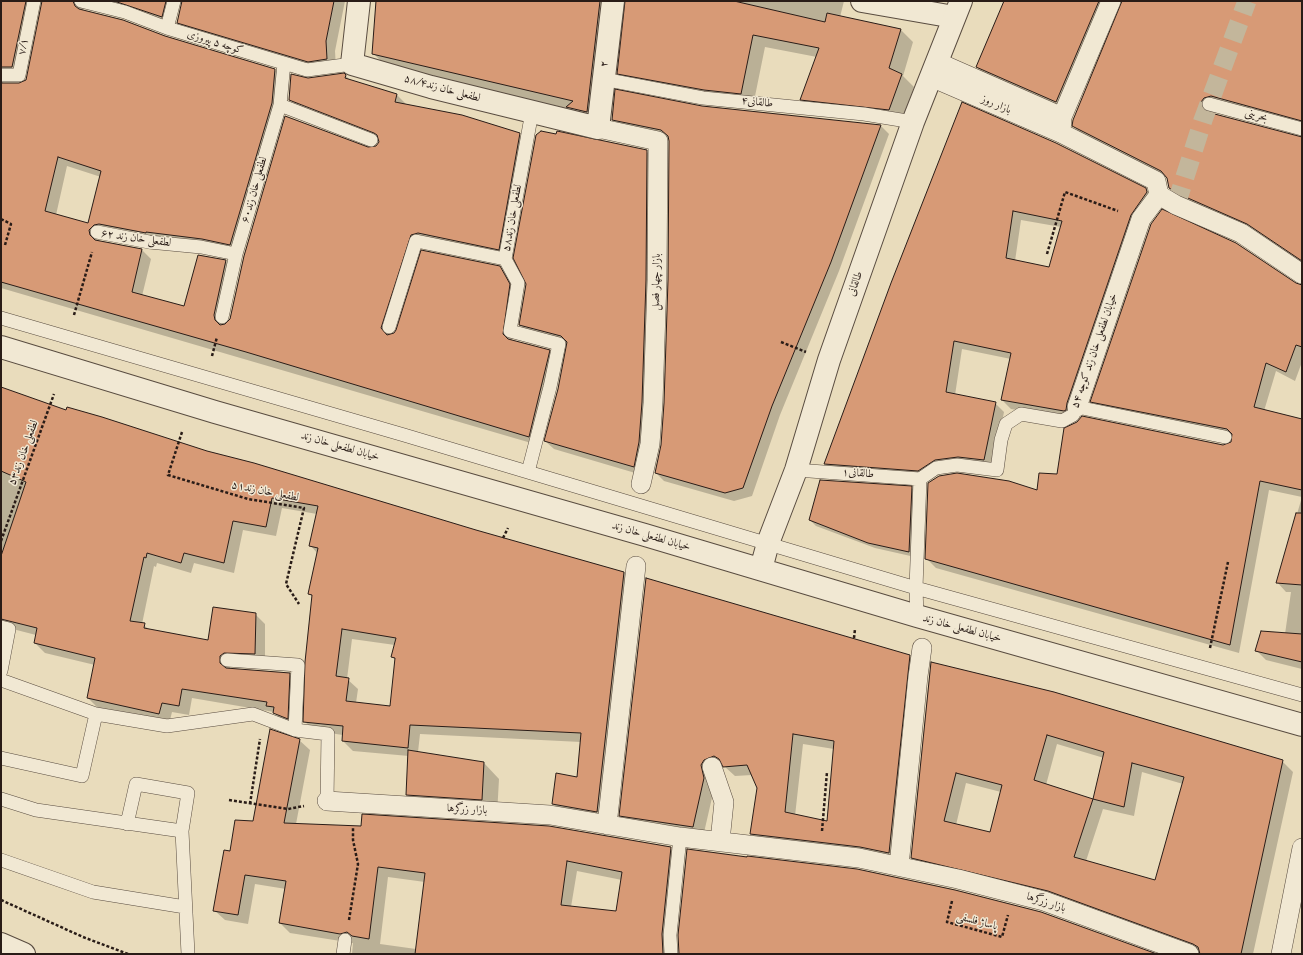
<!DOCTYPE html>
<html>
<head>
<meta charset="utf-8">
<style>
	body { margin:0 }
	#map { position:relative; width:1303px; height:955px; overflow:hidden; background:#e9dcbc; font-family:"IM FELL English",serif }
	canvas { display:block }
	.frame { position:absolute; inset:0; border:2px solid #291c17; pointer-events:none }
</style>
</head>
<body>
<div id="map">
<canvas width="1303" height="955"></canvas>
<div class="frame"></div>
</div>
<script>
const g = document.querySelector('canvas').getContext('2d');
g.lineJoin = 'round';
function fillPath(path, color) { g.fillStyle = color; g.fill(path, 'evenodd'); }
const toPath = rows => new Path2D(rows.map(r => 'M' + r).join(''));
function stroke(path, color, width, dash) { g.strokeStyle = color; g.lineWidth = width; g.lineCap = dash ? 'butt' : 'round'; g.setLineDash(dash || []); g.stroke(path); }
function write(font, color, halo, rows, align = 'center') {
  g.font = font + ' "IM FELL English",Amiri,serif'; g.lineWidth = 3; g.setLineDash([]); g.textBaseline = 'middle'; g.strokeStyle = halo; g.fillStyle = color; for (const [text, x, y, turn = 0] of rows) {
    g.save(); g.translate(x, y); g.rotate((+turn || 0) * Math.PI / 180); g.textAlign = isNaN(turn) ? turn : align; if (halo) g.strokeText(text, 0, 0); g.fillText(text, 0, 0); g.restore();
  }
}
fillPath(toPath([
	[1,1,27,1,35,9,22,76,7,77,2,84,23,83,28,77,42,1,345,1,335,51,336,68,318,71,187,32,178,22,182,4,177,5,171,26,85,4,83,11,275,70,284,79,240,254,100,236,99,242,142,250,151,259,142,296,185,307,198,256,226,261,235,271,223,327,368,148,376,147,380,143,379,140,299,109,290,99,308,79,346,76,350,80,397,95,407,105,519,134,529,144,508,258,420,244,391,335,499,267,509,277,519,295,512,341,549,351,559,360,538,445,1,288],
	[298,102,379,133,378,135,298,104],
	[67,166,101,177,89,224,56,215],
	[377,1,626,1,621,2,600,124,580,120,570,109,386,66,373,53],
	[626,1,844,1,840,17,901,30,913,42,903,76,914,87,902,122,814,112,801,99,817,57,765,47,753,106,631,86,618,73],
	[1006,1,1116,1,1066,111,986,76,977,67],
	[1123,1,1302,1,1302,127,1210,111,1210,114,1302,138,1302,263,1179,197,1170,187,1168,178,1083,136,1073,126],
	[963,104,1146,189,1155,198,1073,419,1011,409,1002,400,1011,359,962,349,955,395,995,403,1004,412,993,469,944,468,927,479,834,472,825,464],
	[1021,220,1061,227,1050,268,1015,261],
	[702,107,881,126,889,134,839,271,780,415,752,496,734,501,664,481,656,473,662,445,665,403,669,280,670,141,669,138,621,128,613,119],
	[646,151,655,160,642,475,554,449,545,441,559,389,567,344,529,333,520,325],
	[1296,284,1302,285,1302,362,1295,381,1276,371,1264,411,1302,419,1302,669,1266,660,1257,651,1285,634,1291,592,1286,592,1277,582,1302,497,1269,490,1239,653,936,568,926,558,1038,492,1058,475,1223,446,1232,443,1233,437,1101,411,1092,401],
	[1,389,67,411,476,531,624,572,634,583,607,821,564,814,553,804,578,778,581,742,420,734,418,752,484,763,499,779,497,815,423,810,407,795,409,756,353,751,343,741,343,735,315,731,304,721,313,597,309,593,317,553,311,546,317,514,282,508,276,536,243,530,234,573,194,563,191,573,157,563,156,567,154,566,142,624,150,630,209,641,255,614,265,624,265,664,230,666,230,669,289,674,299,684,297,728,284,723,274,712,192,698,189,715,172,712,169,724,98,708,88,698,95,665,45,653,35,643,36,635,1,626],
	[352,639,395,645,392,657,396,660,391,707,356,703,358,689,347,679],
	[911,487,917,493,915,557,875,548,816,526,810,520],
	[647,579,909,656,920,666,899,863,761,844,751,834,758,788,752,775,735,776,724,766,714,769,714,789,703,837,630,825,620,815],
	[803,744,834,749,827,822,795,816],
	[932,663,1282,761,1293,772,1253,954,1200,954,1199,952,1058,900,922,868,912,857],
	[1057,744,1104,758,1093,800,1046,785],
	[1142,772,1183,784,1156,881,1086,861,1103,809,1134,816],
	[966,783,1001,792,990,833,956,825],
	[299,740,310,750,296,824,670,848,681,858,672,954,352,954,353,943,290,933,280,923,286,889,255,884,248,924,225,920,214,910,230,852,254,822],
	[577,871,622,880,617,912,571,907],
	[388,877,425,882,416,949,380,944]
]), '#0003');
const building = toPath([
	[1,1,26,1,12,67,1,67,1,1],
	[42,1,73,1,75,6,79,9,123,20,165,36,275,69,272,103,230,245,202,239,146,232,146,233,99,224,94,225,89,230,90,235,95,240,142,249,132,292,184,306,198,255,226,260,214,315,215,320,220,325,225,324,230,319,244,256,285,116,368,147,376,146,379,142,377,135,374,133,289,100,291,74,308,78,344,73,346,75,345,78,397,94,395,102,462,115,520,133,499,250,418,233,411,235,381,328,387,335,394,333,396,330,421,250,500,266,510,284,503,334,508,339,550,350,529,437,246,352,1,282,1,83,19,83,26,80,42,1],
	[58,157,101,171,88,223,45,211,58,157],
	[114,1,166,1,162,17,114,1],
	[182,1,334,1,326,41,327,59,308,62,177,23,182,1],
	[376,1,600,1,587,112,566,107,573,101,372,54,376,1],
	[625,1,734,1,825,22,827,13,901,29,889,68,902,74,889,110,800,100,819,48,753,35,741,94,704,90,617,74,625,1],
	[1004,1,1099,1,1056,102,976,67,1004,1],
	[1122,1,1302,1,1302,121,1211,96,1204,98,1201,102,1203,109,1207,112,1302,137,1302,261,1247,224,1181,195,1169,188,1167,178,1161,171,1072,126,1073,120,1122,1],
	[615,89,702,106,881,125,831,262,772,406,743,488,725,493,655,473,661,445,664,403,668,280,669,141,668,136,661,130,612,120,615,89],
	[962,102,1056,143,1146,188,1147,192,1131,215,1067,403,1066,410,1064,411,1001,400,1011,353,954,341,946,392,996,402,984,460,958,457,935,460,918,471,824,464,891,283,962,102],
	[1013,211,1062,221,1049,267,1006,258,1013,211],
	[541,131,556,134,557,131,647,150,646,280,642,402,639,442,634,467,544,441,558,389,567,342,561,336,519,325,526,284,513,258,536,135,541,131],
	[1162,209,1236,243,1296,283,1302,285,1302,347,1296,345,1286,372,1266,363,1254,407,1302,419,1302,490,1260,481,1230,645,925,559,928,483,939,476,957,473,1009,481,1037,490,1039,473,1057,474,1064,428,1077,422,1082,416,1223,445,1231,442,1232,434,1227,429,1090,402,1151,224,1162,209],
	[1,387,66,410,67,407,102,417,207,451,254,463,476,530,624,572,597,812,552,804,556,773,577,777,581,733,410,725,408,748,342,741,343,726,303,722,305,662,312,595,308,594,318,548,309,546,318,506,272,498,266,527,233,521,224,563,184,553,181,563,147,553,146,558,144,557,130,621,145,623,144,628,208,640,213,607,256,613,255,654,224,653,220,656,220,663,226,668,290,673,288,719,273,713,274,707,266,706,267,702,182,689,179,706,162,703,159,714,87,698,95,658,34,643,37,628,1,619,1,556,26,482,1,471,1,387],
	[342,629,396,638,391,657,395,658,390,706,346,701,349,678,336,676,342,629],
	[820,480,912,486,909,552,868,543,809,520,820,480],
	[1296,513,1302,513,1302,585,1276,583,1296,513],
	[646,578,910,655,889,853,860,847,750,834,757,788,747,765,723,767,719,759,714,756,704,760,701,765,704,778,693,827,619,816,646,578],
	[793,734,834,741,827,821,785,812,793,734],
	[1261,631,1302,634,1302,662,1255,651,1261,631],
	[931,662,1054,692,1283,760,1241,954,1200,954,1198,947,1193,944,1048,891,911,858,931,662],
	[1047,735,1104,752,1093,799,1034,780,1047,735],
	[1132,763,1184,777,1155,880,1074,857,1093,799,1124,807,1132,763],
	[956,773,1002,785,990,832,944,821,956,773],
	[270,729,300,739,284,823,361,826,362,814,549,826,671,847,662,934,663,954,415,954,425,873,378,867,369,939,352,936,347,932,340,934,279,923,286,881,245,875,238,915,213,911,224,850,230,851,235,820,253,821,270,729],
	[567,861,622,872,616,911,561,905,567,861],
	[408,750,484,762,482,800,406,795,408,750],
	[687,849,747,857,747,856,857,869,955,890,1041,912,1157,954,679,954,678,935,687,849]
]);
fillPath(building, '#d79a76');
stroke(building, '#291c17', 1);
stroke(toPath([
	[1176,205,1203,120,1247,1]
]), '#c3b69b', 19, [19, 10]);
const service = toPath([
	[81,1,125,12,167,28,307,70,352,64],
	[167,28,174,1],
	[1,75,19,75,34,1],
	[603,79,703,98,864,114,913,122],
	[1209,104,1302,129],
	[280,105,371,140],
	[97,232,149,242,201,247,236,254],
	[222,317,236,254,280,105,284,63],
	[1,318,404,435,916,588,1302,695],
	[389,327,416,241,505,259],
	[796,470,920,479],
	[528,472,550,387,559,344,510,331,518,283,505,259,532,112],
	[920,479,936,468,957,465,997,470,1001,440,1006,424,1021,414,1062,421,1073,415,1077,407,1225,437],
	[917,616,916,588,920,479],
	[1,627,9,629,1,671],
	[227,660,298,665,295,730],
	[1,680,96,714],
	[1,758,82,776,96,714,167,726,253,714,295,730,328,734,327,801],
	[1,799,36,810,182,831,188,954],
	[127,824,136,784,188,793,182,831],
	[1,860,93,892,185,907],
	[343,954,345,940],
	[671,954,670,935,680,837]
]);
const pedestrian = toPath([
	[937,62,1062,117],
	[931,77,1061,133,1156,181,1159,195],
	[598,128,658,141,657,280,653,403,650,444,641,484],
	[1061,133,1062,117,1111,1],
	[1077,407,1141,219,1159,195,1176,205,1241,233,1302,274],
	[712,767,724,802,720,841],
	[327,801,550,815,680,837,859,858,958,879,1044,901,1189,954],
	[607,825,636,566],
	[899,866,918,676,922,648],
	[1281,954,1302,848]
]);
const minor = toPath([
	[359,1,352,64,431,87,598,128,613,1],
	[862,1,954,17]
]);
const tertiary = toPath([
	[1,347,215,412,645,535,917,616,1302,725],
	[761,569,768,543,796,470,829,360,913,122,961,1],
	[1,944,24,954]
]);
stroke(service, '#594c40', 14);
stroke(pedestrian, '#594c40', 20);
stroke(minor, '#594c40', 24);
stroke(tertiary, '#594c40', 24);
stroke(toPath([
	[1,219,11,224,5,245],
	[1047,254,1065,192,1118,211],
	[74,315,92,252],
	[781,342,806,352],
	[212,356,217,337],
	[182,432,168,475,248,499,304,508,286,584,299,604],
	[503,538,508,528],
	[1,541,54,394],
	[854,638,855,629],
	[1210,648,1228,562],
	[229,800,288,809,304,806],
	[250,804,260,739],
	[822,831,827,772],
	[1,900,83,937,128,954],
	[952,901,947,922,1002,937,1008,915],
	[349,920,358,864,353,840,353,827]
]), '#291c17', 2.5, [3, 2]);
stroke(service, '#f1e8d3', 13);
stroke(pedestrian, '#f1e8d3', 19);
stroke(minor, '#f1e8d3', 22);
stroke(tertiary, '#f1e8d3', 22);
write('11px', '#291c17', '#f1e8d3', [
	["کوچه ۵ پیروزی",215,43,17],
	["۷/۱",24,47,-79],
	["۲",605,64,-83],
	["لطفعلی خان زند۵۸/۴",442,89,15],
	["طالقانی۴",757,103,6],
	["بازار روز",996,105,23],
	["بحرینی",1256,116,15],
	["لطفعلی خان زند۶۰",255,190,-74],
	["لطفعلی خان زند۵۸",513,218,-80],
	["لطفعلی خان زند ۶۲",136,239,8],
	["بازار چهار فصل",657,282,-89],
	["طالقانی",856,284,-71],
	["خیابان لطفعلی خان زند کوچه ۵۴",1095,351,-71],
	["خیابان لطفعلی خان زند",340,447,16],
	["لطفعلی خان زند۵۳",24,453,-70],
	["طالقانی۱",858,474,4],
	["لطفعلی خان زند۵۱",265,492,11],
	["خیابان لطفعلی خان زند",651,537,16],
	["خیابان لطفعلی خان زند",962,629,15],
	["بازار زرگرها",467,810,3],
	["بازار زرگرها",1046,903,18],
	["پاساژ فلسفی",977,922,15]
]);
</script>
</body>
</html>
